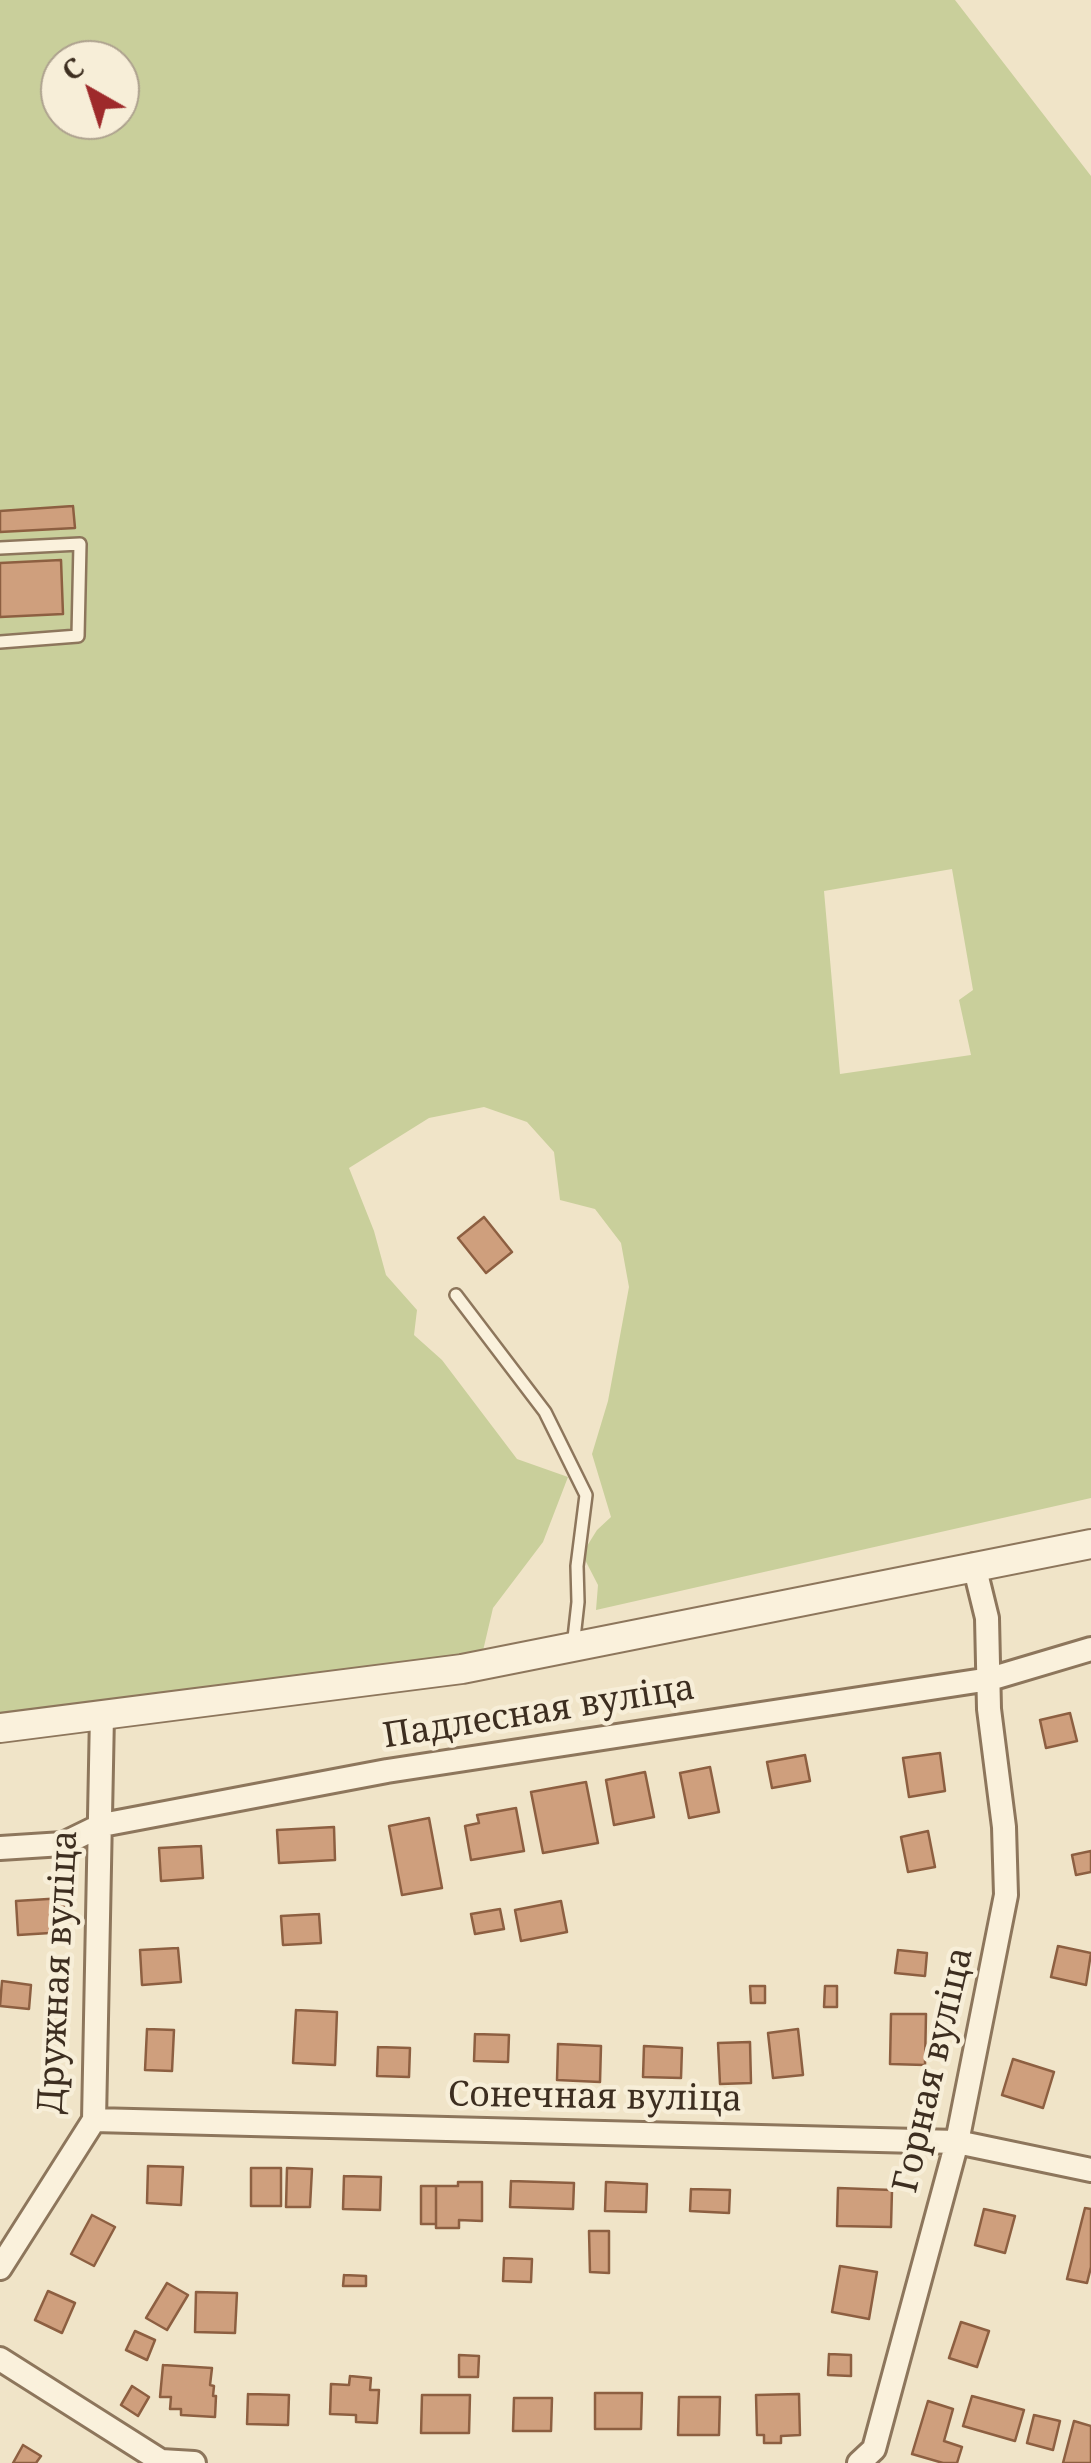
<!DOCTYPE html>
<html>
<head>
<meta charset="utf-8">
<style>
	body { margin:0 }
	#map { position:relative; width:1091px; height:2463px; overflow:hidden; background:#f0e4c8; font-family:"Noto Serif",serif }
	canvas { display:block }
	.north { position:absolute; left:40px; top:40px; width:100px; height:100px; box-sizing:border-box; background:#f7eed8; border:2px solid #ada18e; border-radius:50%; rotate:321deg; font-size:28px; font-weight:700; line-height:40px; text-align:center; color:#3d2e20 }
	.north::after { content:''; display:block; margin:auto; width:35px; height:45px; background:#9e2a2b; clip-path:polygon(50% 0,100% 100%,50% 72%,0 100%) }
</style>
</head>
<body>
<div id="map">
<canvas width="1091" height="2463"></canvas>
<div class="north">С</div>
</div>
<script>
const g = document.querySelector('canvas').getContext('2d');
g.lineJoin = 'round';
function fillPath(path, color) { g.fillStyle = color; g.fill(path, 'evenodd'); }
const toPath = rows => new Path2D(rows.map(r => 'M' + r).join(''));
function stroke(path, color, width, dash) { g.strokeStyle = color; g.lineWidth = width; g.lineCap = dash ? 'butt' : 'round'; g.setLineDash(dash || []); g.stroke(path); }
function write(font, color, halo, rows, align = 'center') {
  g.font = font + ' "Noto Serif",serif'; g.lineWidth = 9; g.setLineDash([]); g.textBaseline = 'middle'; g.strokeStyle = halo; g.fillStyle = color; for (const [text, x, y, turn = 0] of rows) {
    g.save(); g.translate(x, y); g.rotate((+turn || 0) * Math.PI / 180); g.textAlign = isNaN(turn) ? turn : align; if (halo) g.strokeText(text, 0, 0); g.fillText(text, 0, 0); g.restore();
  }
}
fillPath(toPath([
	[0,0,955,0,1091,176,1091,1498,596,1610,598,1585,582,1554,597,1530,611,1517,592,1454,608,1401,629,1287,621,1243,595,1209,560,1200,554,1152,527,1122,484,1107,429,1118,349,1168,374,1231,386,1275,417,1310,414,1335,442,1360,517,1459,568,1477,543,1542,493,1608,482,1655,0,1716],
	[60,60,120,60,120,120,60,120],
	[952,869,973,990,959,1000,971,1055,840,1074,824,891]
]), '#c9cf9b');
const building = toPath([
	[73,506,75,528,0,532,0,511,73,506],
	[61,560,63,614,0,617,0,563,61,560],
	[484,1217,512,1252,486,1273,458,1238,484,1217],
	[1070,1713,1077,1741,1046,1748,1040,1720,1070,1713],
	[940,1753,945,1791,909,1797,903,1758,940,1753],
	[805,1755,810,1781,772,1788,767,1762,805,1755],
	[710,1767,719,1812,689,1818,680,1773,710,1767],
	[645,1772,654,1817,614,1825,606,1780,645,1772],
	[586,1782,598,1843,543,1853,531,1792,586,1782],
	[516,1808,524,1851,471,1860,465,1826,479,1823,477,1815,516,1808],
	[429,1818,442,1888,402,1895,389,1826,429,1818],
	[334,1827,335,1860,279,1863,277,1830,334,1827],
	[928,1831,935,1867,908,1872,901,1837,928,1831],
	[201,1846,203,1878,161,1881,159,1848,201,1846],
	[1091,1851,1091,1872,1076,1875,1072,1855,1091,1851],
	[64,1898,66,1932,18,1935,16,1901,64,1898],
	[561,1901,567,1932,521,1941,515,1910,561,1901],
	[500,1909,504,1929,475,1934,471,1914,500,1909],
	[319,1914,321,1943,283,1945,281,1916,319,1914],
	[1058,1946,1091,1953,1086,1985,1051,1977,1058,1946],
	[178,1948,181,1982,142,1985,140,1950,178,1948],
	[898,1950,927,1953,925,1976,895,1973,898,1950],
	[2,1981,31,1985,29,2009,0,2006,2,1981],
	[750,1986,765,1986,765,2003,751,2003,750,1986],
	[825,1986,837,1986,837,2007,824,2007,825,1986],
	[296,2010,337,2012,335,2065,293,2063,296,2010],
	[891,2014,926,2014,925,2065,890,2064,891,2014],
	[147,2029,174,2030,172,2071,145,2070,147,2029],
	[798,2029,803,2075,773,2078,768,2033,798,2029],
	[475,2034,509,2035,508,2062,474,2061,475,2034],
	[750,2042,751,2083,720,2084,718,2043,750,2042],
	[558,2044,601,2046,600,2082,557,2080,558,2044],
	[644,2046,682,2048,681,2078,643,2077,644,2046],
	[378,2047,410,2048,409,2077,377,2076,378,2047],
	[1013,2059,1054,2072,1043,2108,1002,2095,1013,2059],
	[148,2166,183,2167,181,2205,147,2203,148,2166],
	[251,2168,281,2168,281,2206,251,2206,251,2168],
	[287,2168,312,2169,310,2207,286,2207,287,2168],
	[344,2176,381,2177,380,2210,343,2209,344,2176],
	[511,2181,574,2183,573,2209,510,2207,511,2181],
	[458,2182,482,2182,482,2221,459,2220,459,2228,436,2228,436,2186,458,2186,458,2182],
	[606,2182,647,2184,646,2212,605,2211,606,2182],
	[421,2186,436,2186,436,2224,421,2224,421,2186],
	[838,2188,892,2190,891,2227,837,2226,838,2188],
	[691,2189,730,2190,729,2213,690,2211,691,2189],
	[1085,2208,1091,2209,1091,2267,1087,2283,1067,2279,1085,2208],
	[984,2209,1015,2216,1005,2253,975,2245,984,2209],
	[92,2215,115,2227,94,2266,71,2254,92,2215],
	[589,2231,609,2231,609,2273,590,2272,589,2231],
	[504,2258,532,2259,531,2282,503,2281,504,2258],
	[840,2266,877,2272,869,2319,832,2312,840,2266],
	[344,2275,366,2276,366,2286,343,2286,344,2275],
	[167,2283,188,2295,167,2330,146,2318,167,2283],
	[48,2291,75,2303,62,2333,35,2320,48,2291],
	[196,2292,237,2293,235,2333,195,2332,196,2292],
	[961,2322,989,2331,977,2367,949,2358,961,2322],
	[135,2331,155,2340,147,2360,126,2350,135,2331],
	[829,2354,851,2355,851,2376,828,2375,829,2354],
	[459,2355,479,2356,478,2377,459,2377,459,2355],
	[163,2365,212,2368,210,2385,214,2386,213,2396,216,2396,215,2417,181,2415,181,2409,170,2409,171,2397,160,2397,163,2365],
	[350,2376,371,2378,370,2390,379,2390,377,2423,356,2422,356,2415,330,2414,331,2384,349,2385,350,2376],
	[132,2386,149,2397,138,2416,121,2405,132,2386],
	[595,2393,642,2393,641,2429,595,2429,595,2393],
	[248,2394,289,2395,288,2425,247,2424,248,2394],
	[799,2394,800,2435,781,2436,781,2443,764,2443,764,2435,757,2435,756,2395,799,2394],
	[422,2395,470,2395,469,2433,421,2433,422,2395],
	[972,2396,1024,2410,1015,2441,963,2426,972,2396],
	[679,2397,720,2397,719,2435,678,2435,679,2397],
	[514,2398,552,2398,551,2431,513,2431,514,2398],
	[928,2401,953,2409,944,2441,962,2447,957,2463,943,2463,912,2454,928,2401],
	[1034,2415,1060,2421,1053,2450,1027,2443,1034,2415],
	[1074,2421,1091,2426,1091,2463,1063,2463,1074,2421],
	[23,2445,41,2456,36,2463,13,2463,23,2445]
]);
fillPath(building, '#cf9f7d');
stroke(building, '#8d5f41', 2.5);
const service = toPath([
	[0,548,80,544,78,636,0,642],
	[456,1295,545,1412,586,1495,577,1566,578,1602,573,1647]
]);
const minor = toPath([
	[0,1848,63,1844,102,1825,387,1771,990,1679,1091,1649],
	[94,2120,957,2142,1091,2170],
	[0,2268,94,2120,102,1715],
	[0,2359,161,2461,194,2463],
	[859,2463,874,2449,957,2142,1006,1895,1004,1827,989,1709,987,1618,974,1565]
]);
const tertiary = toPath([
	[0,1728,462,1669,1091,1544]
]);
stroke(service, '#8d765c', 16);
stroke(minor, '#8d765c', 28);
stroke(tertiary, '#8d765c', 32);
stroke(service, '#faf1dc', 11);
stroke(minor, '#faf1dc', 22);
stroke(tertiary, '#faf1dc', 28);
write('35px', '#3d2e20', '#f7eed8', [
	["Падлесная вуліца",539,1713,-9],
	["Дружная вуліца",59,1972,-87],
	["Горная вуліца",934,2070,-77],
	["Сонечная вуліца",595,2098,1]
]);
</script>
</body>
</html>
